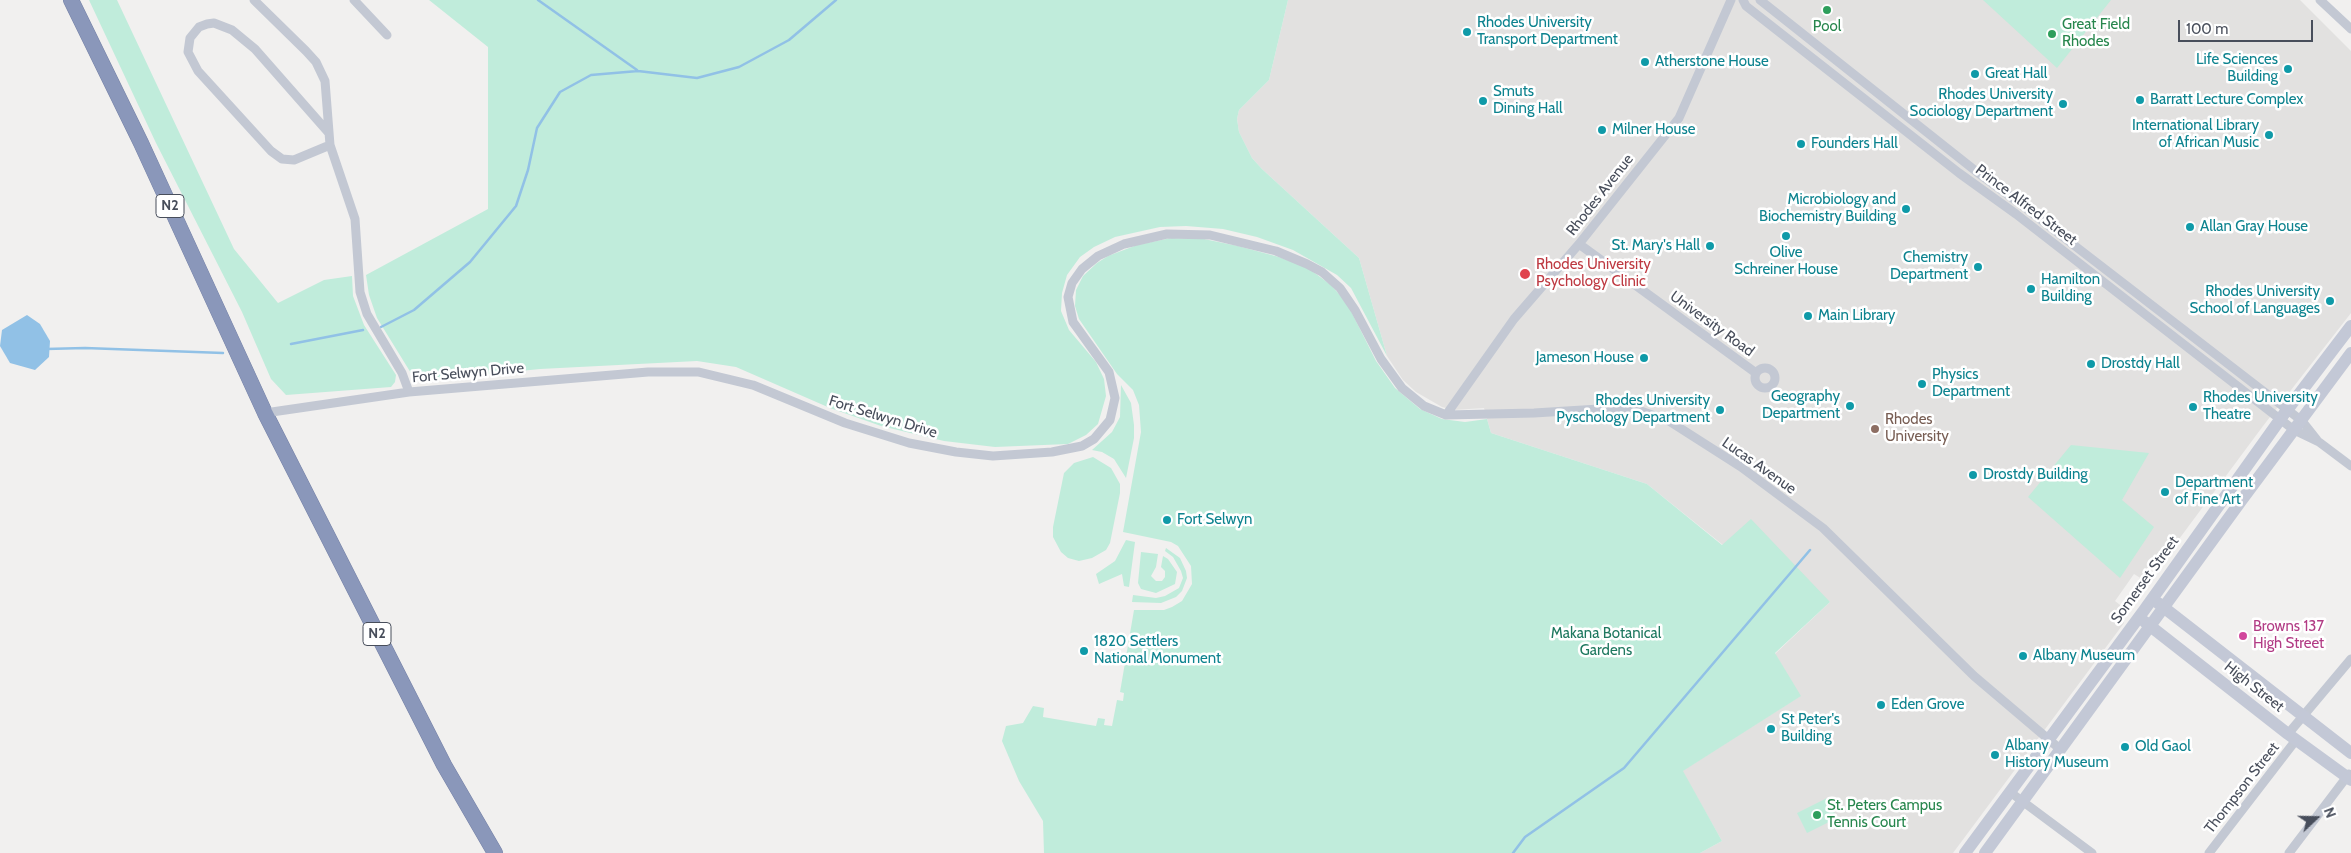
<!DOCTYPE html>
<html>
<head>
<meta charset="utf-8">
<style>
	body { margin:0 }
	#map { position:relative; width:2351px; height:853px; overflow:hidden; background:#f1f0ef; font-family:Cabin,sans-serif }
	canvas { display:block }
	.north { position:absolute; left:2291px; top:793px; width:50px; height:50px; -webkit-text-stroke:4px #fff; paint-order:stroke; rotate:69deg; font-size:14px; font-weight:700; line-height:20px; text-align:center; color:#484e5b }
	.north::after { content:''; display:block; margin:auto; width:18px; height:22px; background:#484e5b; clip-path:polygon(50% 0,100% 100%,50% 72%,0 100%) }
	.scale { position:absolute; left:2178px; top:20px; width:135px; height:22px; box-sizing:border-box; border:2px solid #484e5b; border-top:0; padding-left:6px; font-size:15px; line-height:18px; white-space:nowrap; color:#484e5b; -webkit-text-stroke:4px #fff; paint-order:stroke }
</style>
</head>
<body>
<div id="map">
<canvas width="2351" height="853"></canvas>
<div class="north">N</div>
<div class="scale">100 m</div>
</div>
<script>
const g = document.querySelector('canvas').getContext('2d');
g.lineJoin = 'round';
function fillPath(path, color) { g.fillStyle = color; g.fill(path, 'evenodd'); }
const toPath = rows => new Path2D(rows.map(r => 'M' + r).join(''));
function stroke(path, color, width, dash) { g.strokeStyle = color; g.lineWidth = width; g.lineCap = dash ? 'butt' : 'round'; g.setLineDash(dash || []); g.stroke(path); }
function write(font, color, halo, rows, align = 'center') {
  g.font = font + ' Cabin,sans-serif'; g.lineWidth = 5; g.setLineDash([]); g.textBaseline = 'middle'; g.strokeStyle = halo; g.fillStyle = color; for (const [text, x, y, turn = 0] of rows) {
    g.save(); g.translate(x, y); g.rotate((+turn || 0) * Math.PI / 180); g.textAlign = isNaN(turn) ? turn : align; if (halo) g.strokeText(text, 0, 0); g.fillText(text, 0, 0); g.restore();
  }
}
fillPath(toPath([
	[1288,0,2300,0,2351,51,2351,313,2263,426,2162,562,2142,579,2134,574,2115,601,2124,608,2120,614,2124,623,1953,853,1700,853,1722,841,1682,771,1800,696,1775,654,1830,602,1723,545,1647,484,1491,433,1484,408,1454,410,1442,407,1416,392,1403,380,1387,356,1359,258,1262,169,1252,158,1239,132,1237,119,1239,110,1269,80]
]), '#e2e1e0');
fillPath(toPath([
	[89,0,117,0,234,249,278,303,324,280,352,276,353,296,364,325,396,375,395,382,391,387,286,395,271,379,242,312,156,143],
	[429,0,1288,0,1269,80,1239,110,1237,119,1239,132,1252,158,1262,169,1359,258,1387,356,1351,288,1337,275,1293,250,1257,237,1223,229,1186,226,1160,227,1115,237,1094,247,1080,257,1067,275,1062,293,1061,311,1069,330,1096,362,1104,379,1106,396,1098,424,1086,435,1068,444,995,447,944,441,881,426,830,408,736,367,697,361,540,369,421,381,414,378,377,318,369,295,366,275,488,209,488,47],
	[1983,0,2111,0,2057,68],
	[1171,238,1204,239,1238,246,1279,257,1308,268,1331,285,1347,303,1376,361,1395,388,1420,409,1442,419,1465,422,1487,419,1491,433,1647,484,1722,545,1751,519,1830,602,1775,653,1801,696,1683,771,1722,841,1700,853,1044,853,1043,821,1019,781,1002,741,1006,726,1023,723,1033,706,1044,708,1043,717,1096,726,1098,718,1105,719,1104,725,1112,726,1117,700,1123,701,1124,693,1120,692,1134,610,1164,610,1172,607,1182,601,1192,584,1191,566,1178,546,1171,542,1123,532,1141,432,1139,405,1133,390,1117,374,1079,319,1075,306,1076,290,1083,276,1097,263,1108,256,1137,245],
	[1121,385,1131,403,1134,425,1134,438,1126,478,1114,459,1102,452,1092,450,1112,432,1120,417],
	[2071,445,2149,453,2122,500,2154,527,2120,578,2028,497],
	[1093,457,1111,468,1120,484,1120,493,1110,543,1106,550,1092,558,1079,561,1068,558,1061,552,1053,537,1053,527,1064,473,1074,463],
	[1126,540,1135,542,1129,587,1124,586,1122,574,1099,584,1096,574,1115,561],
	[1166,548,1180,558,1186,571,1187,578,1182,591,1176,597,1161,603,1132,602,1133,595,1156,598,1165,596,1179,588,1183,578,1181,571,1173,557,1165,551],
	[1141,552,1158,554,1156,567,1151,576,1156,581,1162,581,1165,577,1165,571,1161,567,1163,556,1168,559,1177,572,1175,584,1156,593,1141,589,1138,583],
	[1827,798,1837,818,1807,833,1797,813]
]), '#c0ecdb');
fillPath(toPath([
	[27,315,40,324,50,341,49,357,35,370,10,363,0,346,2,330]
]), '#91c1e6');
stroke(toPath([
	[538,0,637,70],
	[381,327,414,310,470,262,516,206,528,170,537,128,560,92,591,75,638,71,697,78,739,67,789,40,836,0],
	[291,344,363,330],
	[46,349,85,348,223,353],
	[1513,853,1525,837,1624,768,1810,550]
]), '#91c1e6', 2.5);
const highway = toPath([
	[71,0,141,143,265,413,444,765,495,853]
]);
stroke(highway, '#7581a6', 16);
stroke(toPath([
	[254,0,306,51,316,62,325,81,330,145,355,219,360,292,367,314,402,373,409,392],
	[354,0,387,35],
	[1743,0,1746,6,1959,173,2016,214,2294,430,2319,442,2351,466],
	[1760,0,1977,172,2018,202,2302,421,2317,440],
	[2320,0,2351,29],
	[328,132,255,49,232,30,214,23,207,24,199,27,190,38,188,52,198,71,271,151,282,159,294,160,330,145],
	[1579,244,1756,373],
	'1755 378a10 10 0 1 1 20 0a10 10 0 1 1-20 0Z',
	[265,413,409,392,648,372,699,372,753,385,845,423,909,443,956,452,993,456,1052,452,1082,446,1094,439,1110,420,1115,398,1109,372,1073,322,1068,297,1072,283,1082,269,1098,256,1124,244,1167,234,1210,235,1276,251,1307,264,1322,272,1340,288,1355,310,1381,359,1402,388,1424,406,1446,415,1534,413,1615,408,1638,410,1669,421,1741,467,1823,528,1974,676,2060,749],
	[1446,415,1514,319,1579,244,1679,118,1731,0],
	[2288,734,2351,659],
	[2010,792,2092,853],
	[2209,853,2296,740],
	[2289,853,2349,774]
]), '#c3c8d3', 9);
stroke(toPath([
	[2158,603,2351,753],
	[2145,622,2288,734,2351,780],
	[1965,853,2145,609,2284,414,2351,326],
	[1985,853,2241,501,2351,353]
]), '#c3c8d6', 12);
stroke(highway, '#8a97ba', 15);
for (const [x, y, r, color] of [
	[1827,10,5,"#2e9e5b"],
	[1467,32,5,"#0f9aa8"],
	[2052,34,5,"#2e9e5b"],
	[1645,62,5,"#0f9aa8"],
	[2288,69,5,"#0f9aa8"],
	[1975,74,5,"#0f9aa8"],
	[2140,100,5,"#0f9aa8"],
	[1483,101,5,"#0f9aa8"],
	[2063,104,5,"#0f9aa8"],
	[1602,130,5,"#0f9aa8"],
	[2269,135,5,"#0f9aa8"],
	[1801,144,5,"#0f9aa8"],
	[1906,209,5,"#0f9aa8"],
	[2190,227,5,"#0f9aa8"],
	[1786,236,5,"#0f9aa8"],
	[1710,246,5,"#0f9aa8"],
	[1978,267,5,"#0f9aa8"],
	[1525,274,6,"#e0444e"],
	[2031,289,5,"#0f9aa8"],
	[2330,301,5,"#0f9aa8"],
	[1808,316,5,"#0f9aa8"],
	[1644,358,5,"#0f9aa8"],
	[2091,364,5,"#0f9aa8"],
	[1922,384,5,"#0f9aa8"],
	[1850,406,5,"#0f9aa8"],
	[2193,407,5,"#0f9aa8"],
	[1720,410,5,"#0f9aa8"],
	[1875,429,5,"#8d6e63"],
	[1973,475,5,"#0f9aa8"],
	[2165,492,5,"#0f9aa8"],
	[1167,520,5,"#0f9aa8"],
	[2243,636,5,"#d1479c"],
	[1084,651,5,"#0f9aa8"],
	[2023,656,5,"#0f9aa8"],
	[1881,705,5,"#0f9aa8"],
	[1771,729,5,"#0f9aa8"],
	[2125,747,5,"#0f9aa8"],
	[1995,755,5,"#0f9aa8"],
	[1817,815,5,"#2e9e5b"]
]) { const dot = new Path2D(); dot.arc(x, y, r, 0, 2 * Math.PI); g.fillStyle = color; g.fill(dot); stroke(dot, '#fff', 2); }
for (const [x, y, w] of [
	[170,206,28],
	[377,634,28]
]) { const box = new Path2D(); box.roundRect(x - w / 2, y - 11.5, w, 23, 4); g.fillStyle = '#fff'; g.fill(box); stroke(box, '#484e5b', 1); }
write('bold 14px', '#484e5b', null, [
	["N2",170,206],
	["N2",377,634]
]);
write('15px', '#0d838f', '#fff', [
	["Rhodes University",1477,23],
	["Transport Department",1477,40],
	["Life Sciences",2278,60,"right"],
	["Building",2278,77,"right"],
	["Atherstone House",1655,62],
	["Great Hall",1985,74],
	["Smuts",1493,92],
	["Dining Hall",1493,109],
	["Rhodes University",2053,95,"right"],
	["Sociology Department",2053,112,"right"],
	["Barratt Lecture Complex",2150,100],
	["International Library",2259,126,"right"],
	["of African Music",2259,143,"right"],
	["Milner House",1612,130],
	["Founders Hall",1811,144],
	["Microbiology and",1896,200,"right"],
	["Biochemistry Building",1896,217,"right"],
	["Allan Gray House",2200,227],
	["St. Mary's Hall",1700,246,"right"],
	["Olive",1786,253,"center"],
	["Schreiner House",1786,270,"center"],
	["Chemistry",1968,258,"right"],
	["Department",1968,275,"right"],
	["Hamilton",2041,280],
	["Building",2041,297],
	["Rhodes University",2320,292,"right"],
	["School of Languages",2320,309,"right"],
	["Main Library",1818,316],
	["Jameson House",1634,358,"right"],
	["Drostdy Hall",2101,364],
	["Physics",1932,375],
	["Department",1932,392],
	["Geography",1840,397,"right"],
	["Department",1840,414,"right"],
	["Rhodes University",2203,398],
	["Theatre",2203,415],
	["Rhodes University",1710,401,"right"],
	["Pyschology Department",1710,418,"right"],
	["Drostdy Building",1983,475],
	["Department",2175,483],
	["of Fine Art",2175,500],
	["Fort Selwyn",1177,520],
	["1820 Settlers",1094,642],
	["National Monument",1094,659],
	["Albany Museum",2033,656],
	["Eden Grove",1891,705],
	["St Peter's",1781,720],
	["Building",1781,737],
	["Albany",2005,746],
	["History Museum",2005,763],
	["Old Gaol",2135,747]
], 'left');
write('15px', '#27864d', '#fff', [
	["Great Field",2062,25],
	["Rhodes",2062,42],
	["Pool",1827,27,"center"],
	["St. Peters Campus",1827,806],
	["Tennis Court",1827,823]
], 'left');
write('15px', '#484e5b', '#fff', [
	["Rhodes Avenue",1600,195,-52],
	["Prince Alfred Street",2026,205,37],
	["University Road",1712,324,36],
	["Fort Selwyn Drive",468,373,-5],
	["Fort Selwyn Drive",883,417,17],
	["Lucas Avenue",1759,466,35],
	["Somerset Street",2145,580,-54],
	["High Street",2254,687,38],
	["Thompson Street",2242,788,-52]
]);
write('15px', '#be3a42', '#fff', [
	["Rhodes University",1536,265],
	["Psychology Clinic",1536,282]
], 'left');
write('15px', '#785e54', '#fff', [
	["Rhodes",1885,420],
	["University",1885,437]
], 'left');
write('15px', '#b23c85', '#fff', [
	["Browns 137",2253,627],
	["High Street",2253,644]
], 'left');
write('15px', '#1e785f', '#fff', [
	["Makana Botanical",1606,634],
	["Gardens",1606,651]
]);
</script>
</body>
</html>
